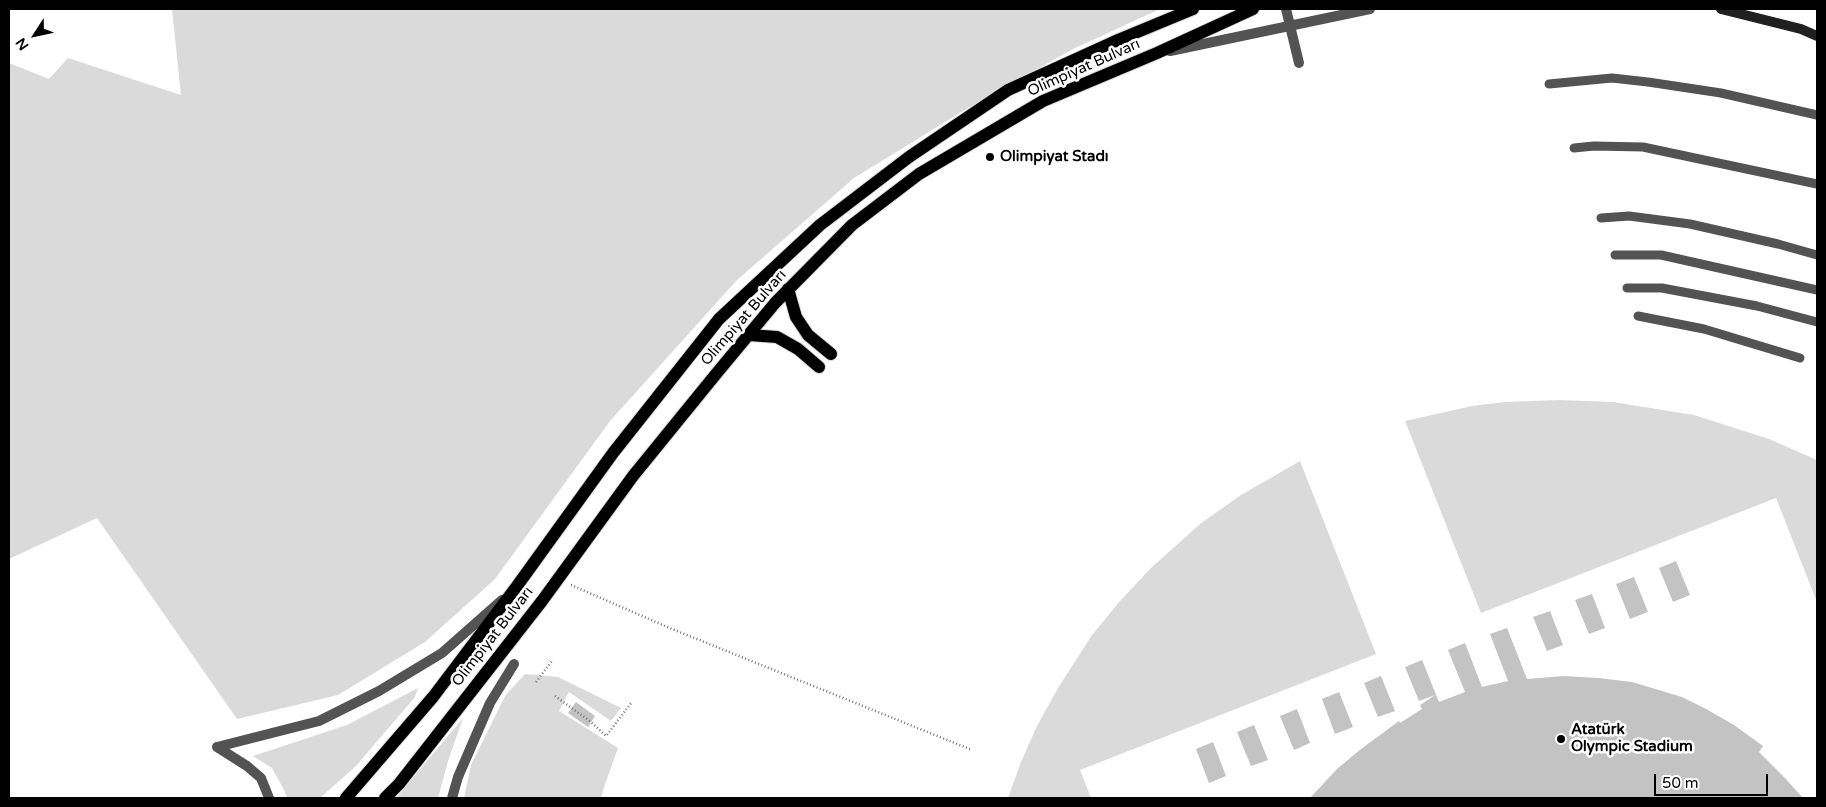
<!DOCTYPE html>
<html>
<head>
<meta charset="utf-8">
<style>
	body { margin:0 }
	#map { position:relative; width:1826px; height:807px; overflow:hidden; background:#fff; font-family:"Varela Round",sans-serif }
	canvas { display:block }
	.frame { position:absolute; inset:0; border:10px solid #000; pointer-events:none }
	.north { position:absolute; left:10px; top:10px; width:50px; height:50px; -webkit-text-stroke:4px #fff; paint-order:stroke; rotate:235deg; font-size:14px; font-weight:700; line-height:20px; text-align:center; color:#000 }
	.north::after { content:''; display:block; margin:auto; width:18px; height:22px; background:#000; clip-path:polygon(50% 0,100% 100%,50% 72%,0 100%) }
	.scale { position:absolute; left:1654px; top:774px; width:114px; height:22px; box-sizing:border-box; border:2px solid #000; border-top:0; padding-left:6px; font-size:15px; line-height:18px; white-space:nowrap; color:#000; -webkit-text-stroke:4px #fff; paint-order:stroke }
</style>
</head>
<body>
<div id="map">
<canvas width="1826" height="807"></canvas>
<div class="frame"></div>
<div class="north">N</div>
<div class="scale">50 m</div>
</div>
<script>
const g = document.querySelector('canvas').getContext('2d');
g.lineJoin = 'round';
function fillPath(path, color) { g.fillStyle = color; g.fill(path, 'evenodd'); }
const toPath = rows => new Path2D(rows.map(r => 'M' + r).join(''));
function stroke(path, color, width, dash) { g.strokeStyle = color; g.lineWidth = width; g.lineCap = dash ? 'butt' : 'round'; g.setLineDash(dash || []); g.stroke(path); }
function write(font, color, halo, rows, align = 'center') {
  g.font = font + ' "Varela Round",sans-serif'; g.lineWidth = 5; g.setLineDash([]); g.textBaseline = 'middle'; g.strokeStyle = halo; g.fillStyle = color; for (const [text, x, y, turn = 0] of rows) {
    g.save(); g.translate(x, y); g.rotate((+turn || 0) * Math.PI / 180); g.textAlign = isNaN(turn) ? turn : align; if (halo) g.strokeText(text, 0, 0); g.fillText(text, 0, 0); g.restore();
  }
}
fillPath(toPath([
	[172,9,1160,9,1073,49,963,111,854,178,737,280,610,421,495,579,425,642,338,695,237,719,97,518,9,559,9,63,49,79,68,58,181,95],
	[1559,400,1613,402,1694,415,1769,439,1817,460,1817,602,1776,498,1481,613,1405,421,1472,406,1505,402],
	[1300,461,1376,654,1080,770,1091,798,1008,798,1021,762,1037,726,1058,688,1092,635,1120,601,1151,568,1200,524,1241,495],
	[525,674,558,677,621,708,611,721,569,692,559,711,618,748,605,784,601,798,464,798,471,765,505,696],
	[418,688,415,697,356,766,320,798,287,798,285,792,272,768,253,756,347,725],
	[463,718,448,761,438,798,396,798]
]), '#dadada');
fillPath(toPath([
	[1676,561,1690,595,1673,602,1659,568],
	[1634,577,1648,612,1630,619,1616,584],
	[1592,594,1605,628,1589,634,1575,600],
	[1550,611,1563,645,1547,651,1533,617],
	[1507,628,1527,679,1564,676,1598,678,1632,682,1682,697,1706,709,1734,725,1763,746,1759,752,1783,776,1803,798,1310,798,1337,769,1361,749,1399,721,1400,723,1422,709,1420,705,1435,695,1419,701,1405,667,1422,660,1439,702,1465,692,1448,650,1465,643,1482,687,1508,681,1490,634],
	[1381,676,1395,711,1378,717,1364,683],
	[1339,692,1353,727,1335,734,1322,699],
	[576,702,595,716,588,727,568,713],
	[1297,709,1310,743,1294,750,1280,716],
	[1254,725,1268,760,1251,766,1237,732],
	[1213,742,1226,776,1209,783,1196,749]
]), '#c3c3c3');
const primary = toPath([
	[788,289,796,317,808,335,831,354],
	[749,335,777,337,798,349,819,367],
	[346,798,433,697,517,586,613,453,719,319,820,225,909,157,1008,90,1118,40,1193,9],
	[385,798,399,784,542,601,633,476,716,374,775,303,852,225,919,174,1043,101,1157,53,1253,9]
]);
stroke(primary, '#dbdbdb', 14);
stroke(toPath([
	[571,585,672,629,972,750],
	[536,682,552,661],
	[555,696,591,722,606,736,632,702]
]), '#757575', 2.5, [1, 2.5]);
stroke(toPath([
	[1549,84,1612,78,1648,82,1721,93,1817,115],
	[1574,148,1594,146,1643,147,1817,184],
	[1601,218,1629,216,1690,224,1778,244,1817,255],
	[1615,255,1661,255,1817,290],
	[1627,288,1662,288,1757,306,1817,322],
	[1638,316,1704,329,1800,358]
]), '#535353', 9);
stroke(toPath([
	[1286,9,1299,63],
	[1170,51,1370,9],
	[217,747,319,721,379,691,442,653,502,600],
	[217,747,247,766,261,778,269,798],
	[452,798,458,777,490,703,514,664]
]), '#535353', 10);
stroke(toPath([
	[1721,9,1801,29,1817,36]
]), '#202020', 10);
stroke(primary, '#000', 12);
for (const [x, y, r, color] of [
	[990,157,5,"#000"],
	[1561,739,5,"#000"]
]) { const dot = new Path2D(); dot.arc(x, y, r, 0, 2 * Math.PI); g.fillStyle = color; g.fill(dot); stroke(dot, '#fff', 2); }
write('15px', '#000', '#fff', [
	["Olimpiyat Bulvarı",1084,68,-24],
	["Olimpiyat Bulvarı",744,318,-49],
	["Olimpiyat Bulvarı",493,637,-52]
]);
write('bold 15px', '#000', '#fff', [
	["Olimpiyat Stadı",1000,157],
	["Atatürk",1571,730],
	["Olympic Stadium",1571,747]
], 'left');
</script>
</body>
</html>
